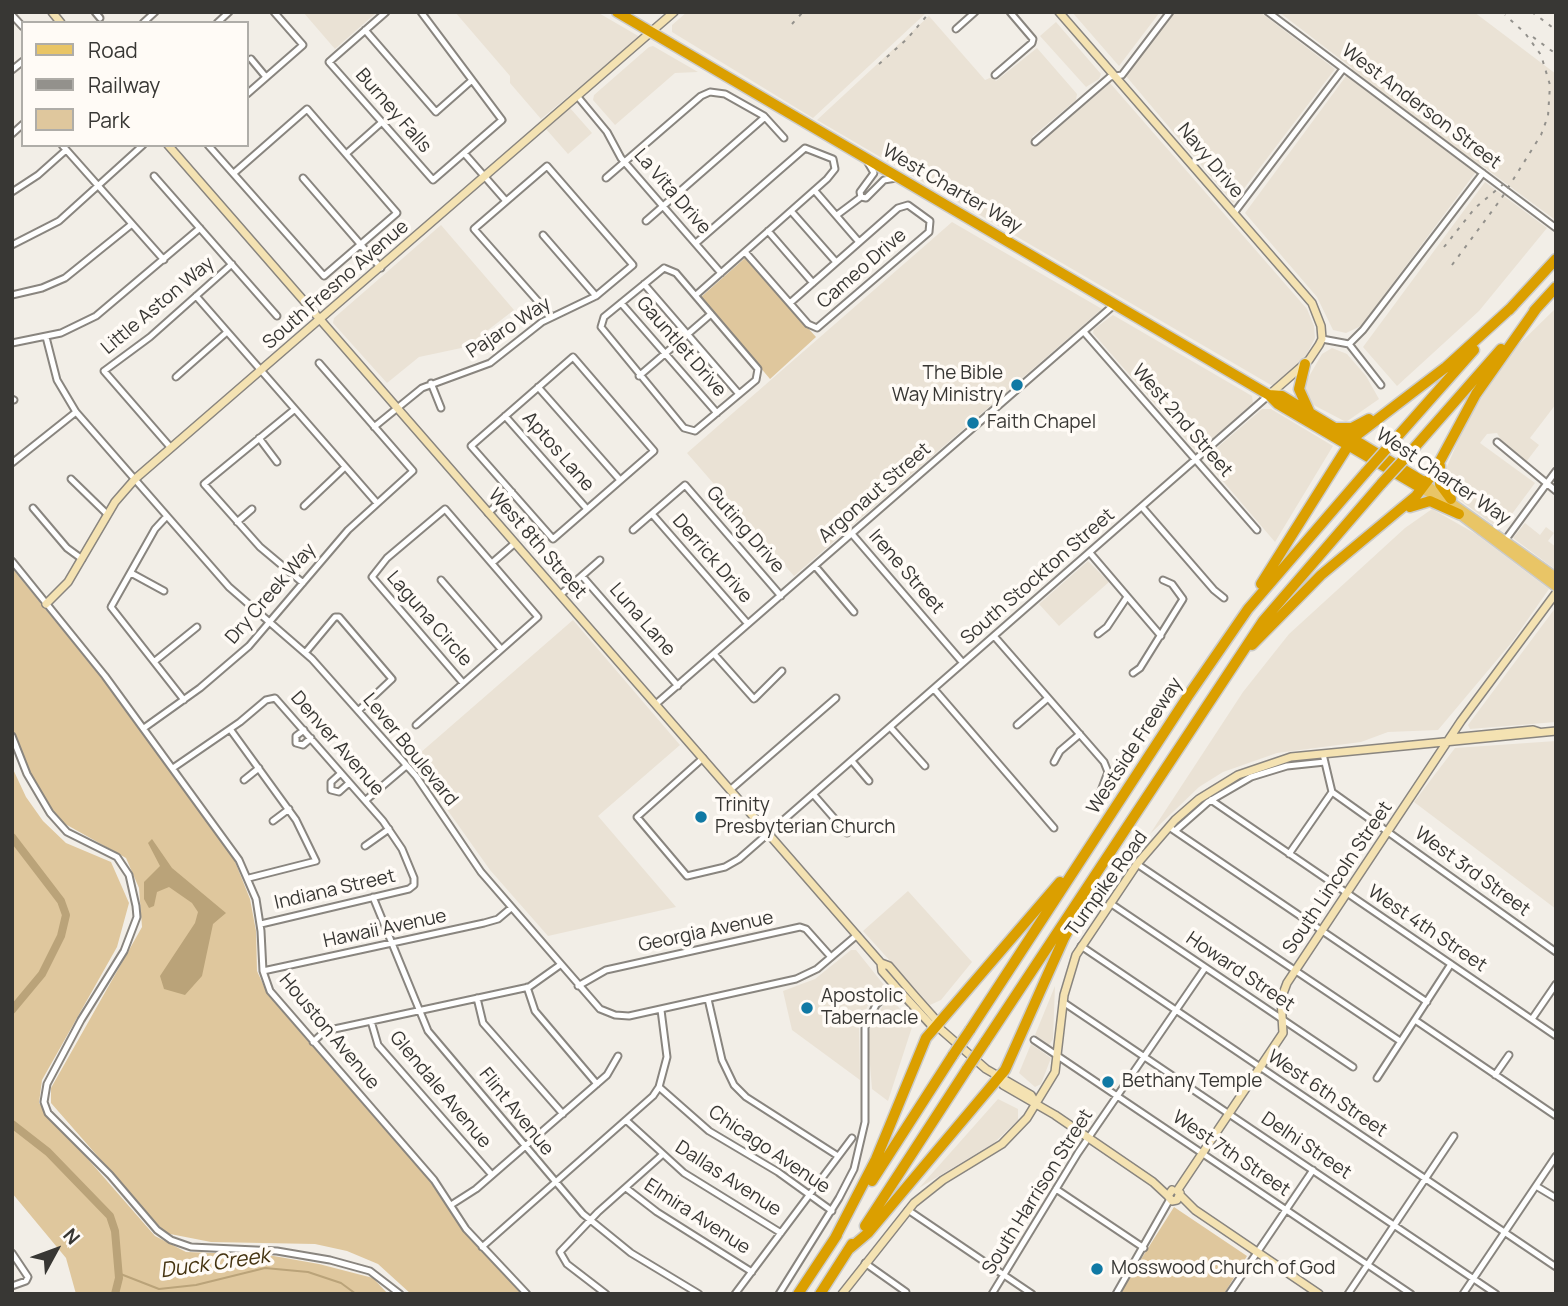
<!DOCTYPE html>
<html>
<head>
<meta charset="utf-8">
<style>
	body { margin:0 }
	#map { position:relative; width:1568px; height:1306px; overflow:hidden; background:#f2eee7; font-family:Manrope,sans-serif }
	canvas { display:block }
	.frame { position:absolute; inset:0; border:14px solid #383734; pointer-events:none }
	.legend { position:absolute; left:21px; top:21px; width:228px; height:126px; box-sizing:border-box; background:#fffbf6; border:2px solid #afada8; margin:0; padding:9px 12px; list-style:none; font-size:21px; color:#383734 }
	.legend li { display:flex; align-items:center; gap:14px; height:35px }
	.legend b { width:35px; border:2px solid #afada8 }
	.north { position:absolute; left:21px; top:1215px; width:70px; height:70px; -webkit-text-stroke:5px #fffbf6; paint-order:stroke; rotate:49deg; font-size:19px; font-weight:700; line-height:28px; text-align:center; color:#383734 }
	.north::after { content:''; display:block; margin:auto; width:24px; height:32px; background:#383734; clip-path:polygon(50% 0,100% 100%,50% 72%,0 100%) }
</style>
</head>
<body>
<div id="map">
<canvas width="1568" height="1306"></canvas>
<div class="frame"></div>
<ul class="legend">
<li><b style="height:9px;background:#e9c566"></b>Road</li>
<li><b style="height:9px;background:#93918c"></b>Railway</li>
<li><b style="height:19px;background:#dfc79d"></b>Park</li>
</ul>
<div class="north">N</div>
</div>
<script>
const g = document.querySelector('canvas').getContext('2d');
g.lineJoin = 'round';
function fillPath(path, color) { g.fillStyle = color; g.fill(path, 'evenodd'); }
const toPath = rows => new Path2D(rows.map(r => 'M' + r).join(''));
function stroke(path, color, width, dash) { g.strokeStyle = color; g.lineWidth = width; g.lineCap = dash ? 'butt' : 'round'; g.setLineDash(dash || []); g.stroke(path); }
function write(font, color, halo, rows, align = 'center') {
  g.font = font + ' Manrope,sans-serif'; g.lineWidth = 7; g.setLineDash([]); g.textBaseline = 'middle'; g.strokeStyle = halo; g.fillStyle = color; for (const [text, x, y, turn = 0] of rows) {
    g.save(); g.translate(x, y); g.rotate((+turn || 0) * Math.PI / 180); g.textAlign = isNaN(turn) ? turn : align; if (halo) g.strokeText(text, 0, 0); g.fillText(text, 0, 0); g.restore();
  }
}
fillPath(toPath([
	[303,12,377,12,335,49],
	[455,12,597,12,640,37,541,119,510,83,510,76],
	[687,12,927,12,813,118,672,32,672,25],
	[1072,12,1160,12,1119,66],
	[1174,12,1260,12,1335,69,1233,203,1126,76],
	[1279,12,1474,12,1556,74,1556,217,1554,219,1481,165,1361,326,1346,333,1333,330,1317,297,1245,213,1352,68],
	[929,16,985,80,992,77,996,81,1037,48,1077,94,1076,100,1032,137,1038,145,1110,83,1307,309,1314,326,1315,338,1306,356,1279,384,1271,385,817,120],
	[1056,22,1101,74,1099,79,1086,87,1040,36],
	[653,46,698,72,675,73,615,125,593,100,594,95,649,47],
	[570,108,592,133,568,154,546,129],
	[1485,182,1547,228,1479,311,1397,386,1363,347],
	[952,222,1102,309,794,576,687,453],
	[441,225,514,310,466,347,419,357,387,383,333,323,334,318],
	[1556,308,1556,404,1530,438,1539,445,1526,462,1505,447,1497,433,1487,434,1480,443,1535,483,1500,530,1452,494,1442,478,1465,425,1506,357],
	[1113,315,1252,396,1253,403,1197,452,1093,333,1094,329],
	[1332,348,1347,354,1366,376,1379,399,1346,422,1306,401,1303,393,1304,385,1322,354],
	[1262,409,1271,409,1333,446,1275,542,1204,459],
	[1432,509,1476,534,1549,589,1512,642,1438,730,1388,732,1361,742,1277,753,1223,772,1199,787,1150,834,1243,692,1289,634,1405,528],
	[1525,523,1540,535,1546,527,1554,533,1548,541,1556,547,1556,570,1513,538],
	[1088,561,1109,582,1059,626,1039,604],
	[1556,607,1556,722,1470,729,1468,725],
	[573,620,680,745,598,816,676,907,548,936,490,870,412,760],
	[1556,741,1556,909,1414,802,1455,748],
	[908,891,972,962,941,1000,930,1005,863,931],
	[851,950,856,950,884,985,867,1007,859,1027,860,1080,792,1030,783,991,815,979],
	[1055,986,1053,1039,1049,1045,1035,1035],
	[885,1002,894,1002,913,1024,888,1101,872,1089,868,1040,870,1028],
	[1031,1044,1051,1058,1041,1084,1035,1087,1019,1073],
	[998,1099,1018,1109,1018,1120,994,1143,919,1188]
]), '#eae2d5');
fillPath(toPath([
	[745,258,816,337,770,379,701,297],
	[12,568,100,676,234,859,250,899,256,931,257,971,268,995,429,1180,461,1228,524,1294,411,1294,378,1264,347,1251,315,1244,211,1242,165,1233,51,1103,51,1088,142,927,139,888,126,858,58,820,38,791,12,727],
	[12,767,26,797,43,821,66,843,111,862,129,903,117,947,42,1080,39,1103,155,1236,186,1252,268,1255,319,1264,373,1278,388,1294,76,1294,66,1258,12,1193],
	[1174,1207,1247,1256,1224,1294,1119,1294]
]), '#dfc79d');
fillPath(toPath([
	[152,839,172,868,226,913,213,924,202,976,185,995,164,989,160,976,195,923,198,912,192,903,169,887,157,892,154,906,149,908,144,899,144,882,160,866,148,843]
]), '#baa379');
stroke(toPath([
	[118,1273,159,1289,196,1285,265,1268,308,1272,341,1283,356,1294]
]), '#baa379', 2);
stroke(toPath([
	[12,837,61,901,66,915,61,936,42,974,12,1010],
	[12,1124,48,1152,110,1216,115,1231,119,1278,115,1294]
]), '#baa379', 8);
const street = toPath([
	[95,12,100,18],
	[386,12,329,62,433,180,502,120,421,12],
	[1268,12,1556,228],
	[12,15,23,27],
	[143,23,155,12],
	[217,23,229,12],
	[956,29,975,12],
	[365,30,436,112,471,81],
	[251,59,266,77],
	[12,70,23,61],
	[995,75,1032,43,1033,39,1010,12],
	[247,94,303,45,274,12],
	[578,97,607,132,621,158,721,273],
	[12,134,23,124],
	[1035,142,1110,77,1122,75,1170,12],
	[62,145,164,260],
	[208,145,324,276,397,213,307,109,234,173],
	[464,153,506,201],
	[346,154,382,122],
	[154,176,277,316],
	[303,178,381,268],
	[606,178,701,96,710,92,725,94,764,116,784,138],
	[815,191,859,242],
	[12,192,38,175,66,150],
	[861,197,860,192,874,173,867,161],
	[791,211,836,262],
	[1234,213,1343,69],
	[837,215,861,197,866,198,884,180,896,178],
	[646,221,765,117],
	[768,231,813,283],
	[543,235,596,296],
	[12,245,59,221,143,145],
	[745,252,808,324,817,328,929,232,930,221,908,205,898,208,790,303],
	[664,268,676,273,758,369,756,380,695,431,684,428,601,327,604,317,664,268],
	[644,284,739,394],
	[12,295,42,288,65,278,132,224],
	[696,295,827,179,835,169,833,159,805,148,696,243],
	[196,296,377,503],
	[621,303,717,413],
	[1084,332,1257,530],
	[46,337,57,380,76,412,229,587,312,659,416,776,481,872,600,1009,615,1015,629,1016,796,979,817,969,857,935],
	[1322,339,1349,344],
	[12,343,61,333,96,316,200,228],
	[1349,344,1363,330,1483,173],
	[1349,344,1381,385],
	[573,357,654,451,553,539,471,446,573,357],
	[639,376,711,314],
	[176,377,227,332],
	[431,383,441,408],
	[538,387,620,480],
	[12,399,14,400],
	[295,409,204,484,260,547,303,583],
	[505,416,587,509],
	[374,427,422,388,490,363,542,322,596,296,633,265,547,166,474,229,551,316],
	[259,438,277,462],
	[1497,442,1556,491],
	[171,448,104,371,150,337,232,264],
	[12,463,76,412],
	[71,479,107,514],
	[304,506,345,467],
	[1142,507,1214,590,1224,598],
	[33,508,67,548,82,559],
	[488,513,512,492],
	[652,514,748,624],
	[167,516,155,529,111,607,184,700],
	[237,522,252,509],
	[633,530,685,485,781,596],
	[852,534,963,663],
	[1506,539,1556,471],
	[1090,553,1161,636],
	[12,561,105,676,239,860,256,899,261,931,263,971,270,991,434,1180,466,1229,527,1294],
	[492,563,515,543],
	[815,566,854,612],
	[131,573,164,591],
	[582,576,678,686],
	[441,580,501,649],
	[560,595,600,560],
	[1098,634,1107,627,1127,597],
	[994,636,1104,762,1108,772,1099,796],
	[305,653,335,617,339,617,392,679,358,711],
	[714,654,754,699,782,671],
	[155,661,197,627],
	[1133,673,1140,668,1183,599,1172,584,1163,580],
	[934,689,1054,828],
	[656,704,1115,304],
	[416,725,538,617,445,509,387,558,372,577,463,683],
	[1017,725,1048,698],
	[890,727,925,766],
	[144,728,200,688,249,646,348,530,413,471,319,363],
	[230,729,296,820,316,861,249,878],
	[304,730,296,736,296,743,303,745,311,738],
	[12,736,27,774,50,813,67,832,117,857,129,875,136,906,137,917,124,951,81,1020,47,1084,44,1102,48,1113,110,1175,157,1230,171,1240,191,1247,277,1251,330,1260,370,1271,400,1294],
	[1323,754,1332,792,1556,952],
	[703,758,637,817,687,876,725,867,739,859,1269,395],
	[852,761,869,781],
	[1054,762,1060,751,1080,734],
	[173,768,240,722,266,700,275,698,383,821,402,849,414,878,414,885,409,889,261,924],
	[341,773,331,782,331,790,339,792,349,783],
	[244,780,259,768],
	[730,790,836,698],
	[813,794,847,833],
	[366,800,406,766],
	[1211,800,1556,1036],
	[273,821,289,809],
	[1169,827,1427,1002],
	[1175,831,1208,802,1251,777,1287,766,1325,762],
	[365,846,389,829],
	[1289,854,1332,792],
	[1137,864,1400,1041],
	[373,897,428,1031,583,1214,631,1253,699,1294],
	[1110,903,1353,1067],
	[1081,946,1556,1267],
	[263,971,484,923,498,919,511,908],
	[578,986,606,970,800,927,806,929,831,957],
	[527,987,535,1011,597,1084],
	[477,998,483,1023,563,1114],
	[708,999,722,1060,734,1085,746,1097,838,1156],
	[1063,1002,1496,1294],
	[1532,1019,1556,984],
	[1415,1020,1556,1116],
	[371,1021,378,1045,492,1175],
	[1034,1040,1411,1294],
	[313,1042,325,1031,529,987,560,965],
	[1495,1075,1509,1055],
	[1377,1078,1451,964],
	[659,1087,709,1131,778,1172,832,1211],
	[627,1121,684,1173,781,1233],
	[1536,1186,1556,1198],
	[626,1188,657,1212,752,1272],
	[1056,1189,1144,1248],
	[451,1205,476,1189,607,1075,618,1056],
	[908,1210,1032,1294],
	[482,1247,653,1096,659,1087,667,1057,661,1010],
	[12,1253,28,1277,26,1281,12,1286],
	[865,1263,906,1292],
	[606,1294,567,1264,560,1252,598,1212,662,1155],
	[735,1294,852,1138],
	[779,1294,839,1198,854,1169,865,1122,865,1027,876,1005,896,987],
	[992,1294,1078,1153,1205,968],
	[1116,1294,1170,1199],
	[1229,1294,1313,1170],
	[1348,1294,1454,1136],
	[1463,1294,1556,1156]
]);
const secondary = toPath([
	[52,12,61,23],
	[1059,12,1312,303,1321,326,1322,339,1319,345,1309,360,1269,395],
	[168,145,881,963,889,966,913,994,937,1021,938,1027,986,1069,1031,1095,1036,1103],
	[46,604,68,582,115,502,135,479,674,12],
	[1451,738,1533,730,1539,732],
	[881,963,882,971,896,987,932,1026,937,1027],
	[999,1077,1003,1085,1055,1115,1153,1182,1168,1196],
	[1172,1190,1168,1196,1172,1201,1177,1200,1180,1193],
	[1177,1191,1283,1033,1281,999,1287,983,1461,721,1556,593],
	[1180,1195,1195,1210,1319,1294],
	[842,1294,914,1203,943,1180,1002,1144,1027,1118,1055,1072,1064,995,1076,955,1137,864,1175,820,1199,799,1238,775,1291,757,1556,731]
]);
const primary = toPath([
	[1424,483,1556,577],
	[1421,488,1445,504],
	[1455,511,1556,587]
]);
const highway = toPath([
	[617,12,1269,395,1278,404,1421,488],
	[1509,310,1556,259],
	[1534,311,1556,287],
	[1305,364,1299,389,1309,411],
	[1269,395,1282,396,1424,482],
	[1337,428,1352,428,1369,419],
	[1390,445,1474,350],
	[1407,456,1501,349],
	[1440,466,1440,484,1451,499],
	[1410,507,1430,501,1459,514],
	[1261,584,1353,438,1446,367,1513,306],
	[1252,645,1321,575,1416,496,1434,472,1476,394,1536,309],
	[970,1030,1188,696,1248,609,1366,472],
	[985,1042,1263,621,1382,483],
	[872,1181,953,1055],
	[865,1226,967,1069],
	[835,1238,876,1159,926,1038,1060,882],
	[848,1250,868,1233,1005,1070,1064,938,1087,896],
	[798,1294,837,1235],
	[820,1294,852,1244]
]);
stroke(street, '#89857f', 9);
stroke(secondary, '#89857f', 10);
stroke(primary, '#cbcbca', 11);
stroke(highway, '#cbcbca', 13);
stroke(street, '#fff', 5);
stroke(secondary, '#f4e2b2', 7);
stroke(primary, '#e9c566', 8);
stroke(highway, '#db9f00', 10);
stroke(toPath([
	[1532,12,1556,30],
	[792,24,803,12],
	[1533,37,1556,54],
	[879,64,907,39,930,12],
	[1444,247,1475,208,1507,181],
	[1452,265,1501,199,1541,135,1548,116,1550,85,1541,55,1525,33,1505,15]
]), '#93918c', 2, [3.5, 7]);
const highwayBridge = toPath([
	[1366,472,1390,445],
	[1382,483,1407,456],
	[953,1055,970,1030],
	[967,1069,985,1042]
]);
stroke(highwayBridge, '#cbcbca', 13, []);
stroke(highwayBridge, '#db9f00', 10);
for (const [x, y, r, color] of [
	[1017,385,7,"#1079a4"],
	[973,423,7,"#1079a4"],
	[701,817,7,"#1079a4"],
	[807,1008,7,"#1079a4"],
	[1108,1082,7,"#1079a4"],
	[1097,1269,7,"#1079a4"]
]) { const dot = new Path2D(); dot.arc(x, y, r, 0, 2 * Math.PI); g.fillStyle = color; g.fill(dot); stroke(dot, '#fffbf6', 2.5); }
write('19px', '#383734', '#fffbf6', [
	["West Anderson Street",1421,107,37],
	["Burney Falls",393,111,49],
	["Navy Drive",1210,161,50],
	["West Charter Way",952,189,30],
	["La Vita Drive",672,192,49],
	["Cameo Drive",862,269,-41],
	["South Fresno Avenue",336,285,-41],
	["Little Aston Way",158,306,-40],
	["Pajaro Way",509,328,-33],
	["Gauntlet Drive",681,347,49],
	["West 2nd Street",1182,421,49],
	["Aptos Lane",558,452,49],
	["West Charter Way",1443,477,34],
	["Argonaut Street",875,493,-41],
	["Guting Drive",745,530,49],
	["West 8th Street",537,544,49],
	["Derrick Drive",712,559,49],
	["Irene Street",906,572,49],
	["South Stockton Street",1038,577,-41],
	["Dry Creek Way",271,594,-49],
	["Laguna Circle",429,619,49],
	["Luna Lane",642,620,49],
	["Denver Avenue",337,744,49],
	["Westside Freeway",1135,746,-57],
	["Lever Boulevard",410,750,51],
	["West 3rd Street",1472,872,36],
	["South Lincoln Street",1338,878,-56],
	["Turnpike Road",1107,884,-54],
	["Indiana Street",335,890,-13],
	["Hawaii Avenue",385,929,-12],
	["West 4th Street",1427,929,34],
	["Georgia Avenue",706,932,-12],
	["Howard Street",1240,972,34],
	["Houston Avenue",329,1032,50],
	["Glendale Avenue",440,1090,50],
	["West 6th Street",1327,1094,34],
	["Flint Avenue",516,1112,51],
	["Delhi Street",1306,1146,34],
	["Chicago Avenue",769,1150,34],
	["West 7th Street",1231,1154,34],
	["Dallas Avenue",728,1179,33],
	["South Harrison Street",1038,1192,-58],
	["Elmira Avenue",697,1217,33]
]);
write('19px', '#383734', '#fffbf6', [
	["The Bible",1003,374,"right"],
	["Way Ministry",1003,396,"right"],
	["Faith Chapel",987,423],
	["Trinity",715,806],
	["Presbyterian Church",715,828],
	["Apostolic",821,997],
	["Tabernacle",821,1019],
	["Bethany Temple",1122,1082],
	["Mosswood Church of God",1111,1269]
], 'left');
write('italic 21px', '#453411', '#fffbf6', [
	["Duck Creek",215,1264,-8]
]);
</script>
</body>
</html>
